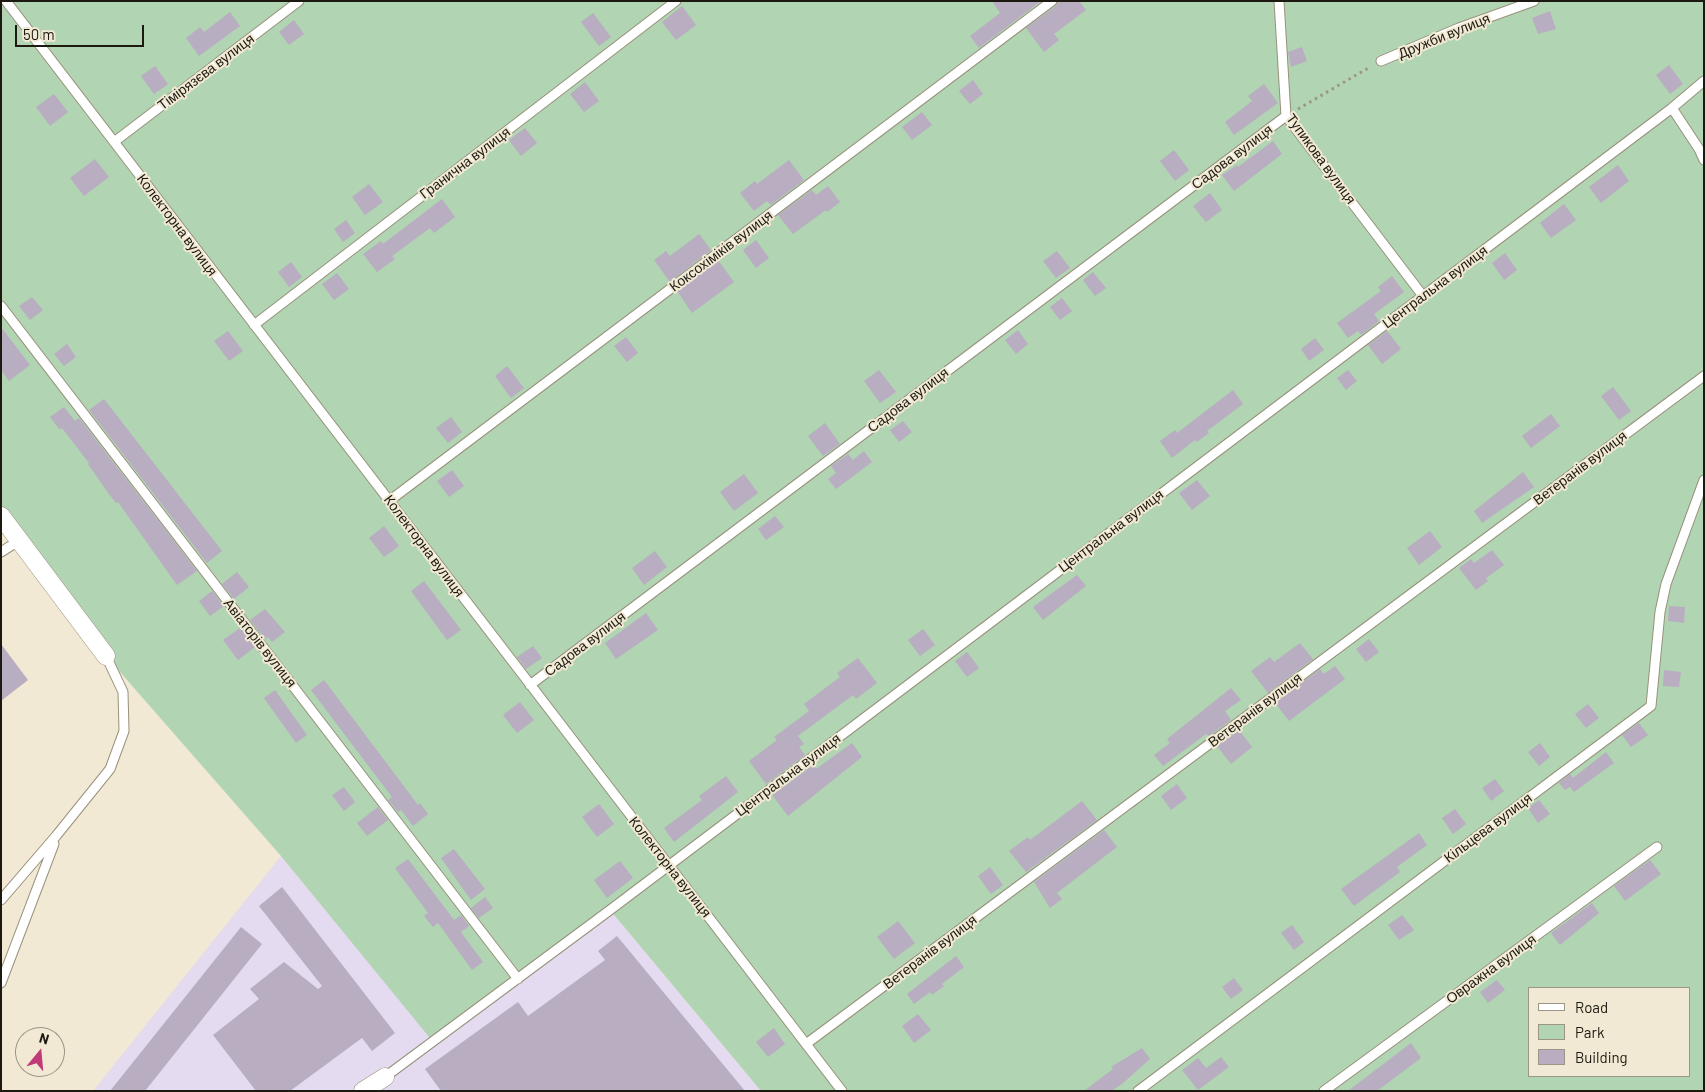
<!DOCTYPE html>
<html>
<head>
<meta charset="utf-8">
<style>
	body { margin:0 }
	#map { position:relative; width:1705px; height:1092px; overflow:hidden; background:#f1e9d3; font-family:Barlow,sans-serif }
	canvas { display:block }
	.frame { position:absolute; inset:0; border:2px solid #1c1911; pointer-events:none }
	.legend { position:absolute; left:1528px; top:987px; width:162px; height:90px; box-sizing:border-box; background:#f1e9d3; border:1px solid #9c9685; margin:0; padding:6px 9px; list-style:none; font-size:15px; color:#1c1911 }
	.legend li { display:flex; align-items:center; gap:10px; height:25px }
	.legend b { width:25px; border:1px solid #9c9685 }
	.north { position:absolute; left:15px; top:1027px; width:50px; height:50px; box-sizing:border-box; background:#f1e9d3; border:1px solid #9c9685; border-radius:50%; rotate:17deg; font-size:14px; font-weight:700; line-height:20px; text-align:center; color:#1c1911 }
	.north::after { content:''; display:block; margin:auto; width:18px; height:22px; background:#c23b79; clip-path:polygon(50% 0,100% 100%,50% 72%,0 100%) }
	.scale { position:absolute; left:15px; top:25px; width:129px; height:22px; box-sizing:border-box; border:2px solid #1c1911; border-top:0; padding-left:6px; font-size:15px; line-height:18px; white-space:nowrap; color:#1c1911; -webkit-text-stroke:4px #f1e9d3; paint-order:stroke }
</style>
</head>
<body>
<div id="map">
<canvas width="1705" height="1092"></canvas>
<div class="frame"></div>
<ul class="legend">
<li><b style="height:6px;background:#fff"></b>Road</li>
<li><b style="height:14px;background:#b1d4b3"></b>Park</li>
<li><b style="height:14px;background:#b8adc1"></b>Building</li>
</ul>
<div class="north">N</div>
<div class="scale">50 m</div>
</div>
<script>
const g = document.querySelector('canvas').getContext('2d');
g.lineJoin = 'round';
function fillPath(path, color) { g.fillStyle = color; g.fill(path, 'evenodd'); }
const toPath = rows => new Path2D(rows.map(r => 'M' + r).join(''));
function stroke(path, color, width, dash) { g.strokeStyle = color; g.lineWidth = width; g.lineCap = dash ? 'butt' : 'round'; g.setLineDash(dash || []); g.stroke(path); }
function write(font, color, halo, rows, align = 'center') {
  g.font = font + ' Barlow,sans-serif'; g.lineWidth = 4; g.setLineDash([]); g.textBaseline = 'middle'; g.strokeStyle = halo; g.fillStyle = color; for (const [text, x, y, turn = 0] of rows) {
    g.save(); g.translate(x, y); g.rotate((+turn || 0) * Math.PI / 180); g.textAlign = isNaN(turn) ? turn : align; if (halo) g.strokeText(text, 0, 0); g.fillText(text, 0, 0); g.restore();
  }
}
fillPath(toPath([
	[281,856,434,1042,610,910,761,1091,93,1091]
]), '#e4dbf0');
fillPath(toPath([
	[1,1,1704,1,1704,1091,761,1091,610,910,434,1043,281,856,106,656,1,516],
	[1529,988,1689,988,1689,1076,1529,1076]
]), '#b1d4b3');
fillPath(toPath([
	[992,1,1041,1,979,48,970,36,1000,13],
	[1058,1,1079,1,1086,10,1054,34,1059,40,1044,52,1026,28,1056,6],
	[682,6,696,25,676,40,662,22],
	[1550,11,1556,29,1538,34,1532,18],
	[230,12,240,26,199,56,186,38,200,27,204,32],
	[593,13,611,37,599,46,581,22],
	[294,20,304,34,289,45,279,32],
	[1302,47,1307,61,1291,67,1288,52],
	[1669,65,1683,84,1670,94,1656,75],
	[155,66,168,84,154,94,141,76],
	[973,80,983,94,970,104,959,91],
	[585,82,599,101,584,112,570,94],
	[1264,84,1278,103,1234,135,1225,122,1252,101,1248,96],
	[54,94,68,112,50,126,36,107],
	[922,112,932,125,912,140,902,127],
	[525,128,537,143,521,156,509,140],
	[1273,141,1282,154,1234,191,1222,175,1237,165,1238,167],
	[1174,150,1189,170,1175,181,1160,161],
	[95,159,109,177,84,196,70,178],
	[789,160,804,180,771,205,767,201,754,211,740,193,755,181,757,184],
	[1618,165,1629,181,1601,203,1589,187],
	[369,184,383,202,365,215,352,197],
	[828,186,840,202,827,212,826,210,793,234,778,215,812,190,816,195],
	[1210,193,1222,210,1206,222,1193,206],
	[442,199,455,217,434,233,430,228,392,256,395,259,377,272,363,254,381,241,383,244],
	[1564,204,1576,220,1551,238,1540,223],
	[346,220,355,233,343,242,334,229],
	[699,234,711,250,670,282,654,260,666,251,670,256],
	[756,240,769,258,756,268,743,250],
	[1057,251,1070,268,1056,278,1043,261],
	[1505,253,1517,270,1504,280,1492,263],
	[718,260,734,282,692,313,677,291],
	[291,262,302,277,289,287,278,272],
	[1093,272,1106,288,1095,296,1083,280],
	[337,273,349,289,334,300,322,284],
	[1392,276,1404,292,1374,314,1379,321,1361,335,1358,331,1348,338,1337,323,1381,291,1378,287],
	[32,297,43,310,30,320,19,306],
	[1062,298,1072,311,1060,320,1050,307],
	[1,327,30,365,9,381,1,370],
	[1018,330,1028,344,1016,354,1005,340],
	[228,331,243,351,229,361,214,341],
	[1387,331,1401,349,1382,364,1368,345],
	[626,337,638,353,627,362,614,346],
	[1315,338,1324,350,1309,361,1301,349],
	[67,344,76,357,64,366,54,354],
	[507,366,524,388,511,398,495,376],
	[879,370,896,392,880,403,864,381],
	[1348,370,1357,381,1346,390,1337,378],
	[1613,387,1631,411,1619,420,1601,396],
	[1233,390,1243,404,1207,431,1209,433,1197,442,1195,440,1172,458,1160,441,1175,430,1177,433],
	[104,399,222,551,207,563,89,410],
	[64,407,75,421,79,418,197,571,177,585,118,502,116,503,106,490,88,464,89,463,62,428,60,430,50,417],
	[1551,414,1560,426,1531,448,1522,436],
	[451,417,462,432,448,443,436,428],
	[903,421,912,432,899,442,890,430],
	[825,423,840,444,823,456,808,436],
	[864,451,872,462,836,489,828,479,836,473,831,466,848,454,853,460],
	[452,470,464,486,449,497,437,481],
	[1523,472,1534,487,1482,523,1474,511],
	[744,474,758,493,734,511,720,492],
	[1197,480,1210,496,1192,510,1179,493],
	[775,516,784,527,766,540,758,529],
	[384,526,399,546,384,557,369,538],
	[1430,531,1442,547,1419,565,1407,548],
	[1492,550,1504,565,1486,578,1488,581,1476,590,1459,568,1471,559,1474,563],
	[655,551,667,567,644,585,632,568],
	[237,572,249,587,234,599,222,584],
	[1077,575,1086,586,1043,620,1033,607],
	[424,581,461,630,447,640,411,591],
	[212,591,224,606,210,616,199,601],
	[1669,606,1685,607,1684,623,1668,621],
	[265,609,285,632,272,642,268,637,265,639,250,620],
	[646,613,658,630,616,659,605,643],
	[240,628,255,647,238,660,223,640],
	[923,629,935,645,920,656,908,640],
	[1369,639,1379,652,1366,662,1356,649],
	[1300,643,1313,659,1268,693,1251,671,1270,657,1274,662],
	[1,644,28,680,1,701],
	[533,646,542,658,526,669,517,657],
	[967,652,979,668,967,677,955,661],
	[858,658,877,683,856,699,853,695,798,736,804,744,799,747,805,755,766,784,749,761,777,740,774,737,809,711,804,704,840,677,837,673],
	[1335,666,1345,679,1289,721,1275,703,1320,669,1324,674],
	[1664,670,1681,672,1679,687,1663,686],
	[324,680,418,805,420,803,428,814,413,826,401,810,398,812,388,800,392,797,311,690],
	[1231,688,1241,700,1225,711,1231,720,1209,736,1206,734,1163,766,1154,755,1170,743,1167,739],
	[275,690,307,735,296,743,264,698],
	[520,702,534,720,517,733,503,715],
	[1588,704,1599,718,1586,728,1575,714],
	[1639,723,1648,735,1631,747,1622,735],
	[1239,730,1252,747,1231,764,1217,746],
	[852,743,862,757,788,816,773,796,774,794,813,765,816,769],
	[1540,743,1550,757,1539,766,1528,752],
	[1606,752,1614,763,1574,792,1570,787,1565,790,1559,783,1570,774,1573,778],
	[726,776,738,792,674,842,664,828,702,800,699,796],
	[1495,779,1504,791,1491,801,1482,788],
	[1177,784,1187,798,1171,810,1161,796],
	[344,787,355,802,344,811,332,795],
	[1539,800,1550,814,1538,823,1528,808],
	[1082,801,1097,820,1026,872,1009,851,1028,837,1030,840],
	[599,804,614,824,597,837,582,817],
	[378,807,388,820,367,836,357,823],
	[1455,809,1466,824,1453,834,1442,818],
	[1104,830,1117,847,1057,893,1062,899,1050,908,1034,882],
	[1419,833,1427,845,1397,867,1400,872,1354,906,1341,889],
	[454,849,485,889,471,900,441,858],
	[408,859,454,920,461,915,469,926,461,932,483,962,472,970,438,923,433,927,424,916,428,913,395,868],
	[1650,860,1661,874,1625,901,1614,886],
	[620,861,633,878,607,898,594,880],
	[990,867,1003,885,991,894,978,876],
	[282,887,395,1033,372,1051,362,1038,290,1091,256,1091,213,1035,259,999,250,989,284,962,318,989,322,986,259,906],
	[485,897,493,908,479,918,471,908],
	[1592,903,1599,913,1560,945,1551,933],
	[1402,915,1414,930,1399,940,1388,925],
	[898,921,915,943,894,959,877,937],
	[1292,925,1304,942,1294,950,1281,933],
	[241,927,262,944,145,1091,110,1091],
	[617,936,745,1091,441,1091,425,1069,518,1002,528,1016,605,960,598,951],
	[956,956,964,967,942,984,944,986,932,995,930,992,914,1004,907,994],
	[1234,978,1243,990,1231,999,1222,987],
	[1497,980,1505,990,1488,1003,1480,992],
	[918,1014,931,1030,914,1043,902,1026],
	[774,1028,785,1044,768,1057,756,1042],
	[1411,1043,1421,1058,1377,1091,1348,1091],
	[1142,1048,1150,1059,1123,1083,1112,1091,1084,1091,1113,1069,1111,1067],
	[1221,1057,1229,1067,1198,1090,1182,1070,1198,1058,1206,1068]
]), '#b8adc1');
const service = toPath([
	[6,1,842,1091],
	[1279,1,1286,116,1423,296],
	[1381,61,1459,28,1534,1],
	[1672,108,1699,149,1704,160],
	[114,142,299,1],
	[1,306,518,979],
	[254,325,676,1],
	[389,501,1052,1],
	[1,552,20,540],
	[530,685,1286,116],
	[1,900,56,836,110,769,124,731,123,692,106,656],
	[1,983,54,844],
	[806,1044,1704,376],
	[385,1077,610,910,1672,108,1704,81],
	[1138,1091,1651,706,1660,612,1666,584,1704,480],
	[1324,1091,1657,847]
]);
const minor = toPath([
	[1,516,106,656],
	[363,1091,385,1077]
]);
stroke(service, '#98917c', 11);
stroke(minor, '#98917c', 19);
stroke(toPath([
	[1298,109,1370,67]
]), '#9c9686', 3, [2.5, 4]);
stroke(service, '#fff', 9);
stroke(minor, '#fff', 18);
write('14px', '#1c1911', '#f1e9d3', [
	["Дружби вулиця",1444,36,-22],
	["Тімірязєва вулиця",206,72,-37],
	["Садова вулиця",1232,157,-37],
	["Тупикова вулиця",1321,159,54],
	["Гранична вулиця",465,163,-37],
	["Колекторна вулиця",177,225,53],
	["Коксохіміків вулиця",721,251,-37],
	["Центральна вулиця",1435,287,-37],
	["Садова вулиця",908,400,-37],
	["Ветеранів вулиця",1580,468,-37],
	["Центральна вулиця",1111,531,-37],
	["Колекторна вулиця",424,546,53],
	["Авіаторів вулиця",260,643,52],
	["Садова вулиця",585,644,-37],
	["Ветеранів вулиця",1255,710,-37],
	["Центральна вулиця",788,775,-37],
	["Кільцева вулиця",1488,828,-37],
	["Колекторна вулиця",670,867,52],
	["Ветеранів вулиця",930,952,-37],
	["Овражна вулиця",1491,969,-36]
]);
</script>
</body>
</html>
